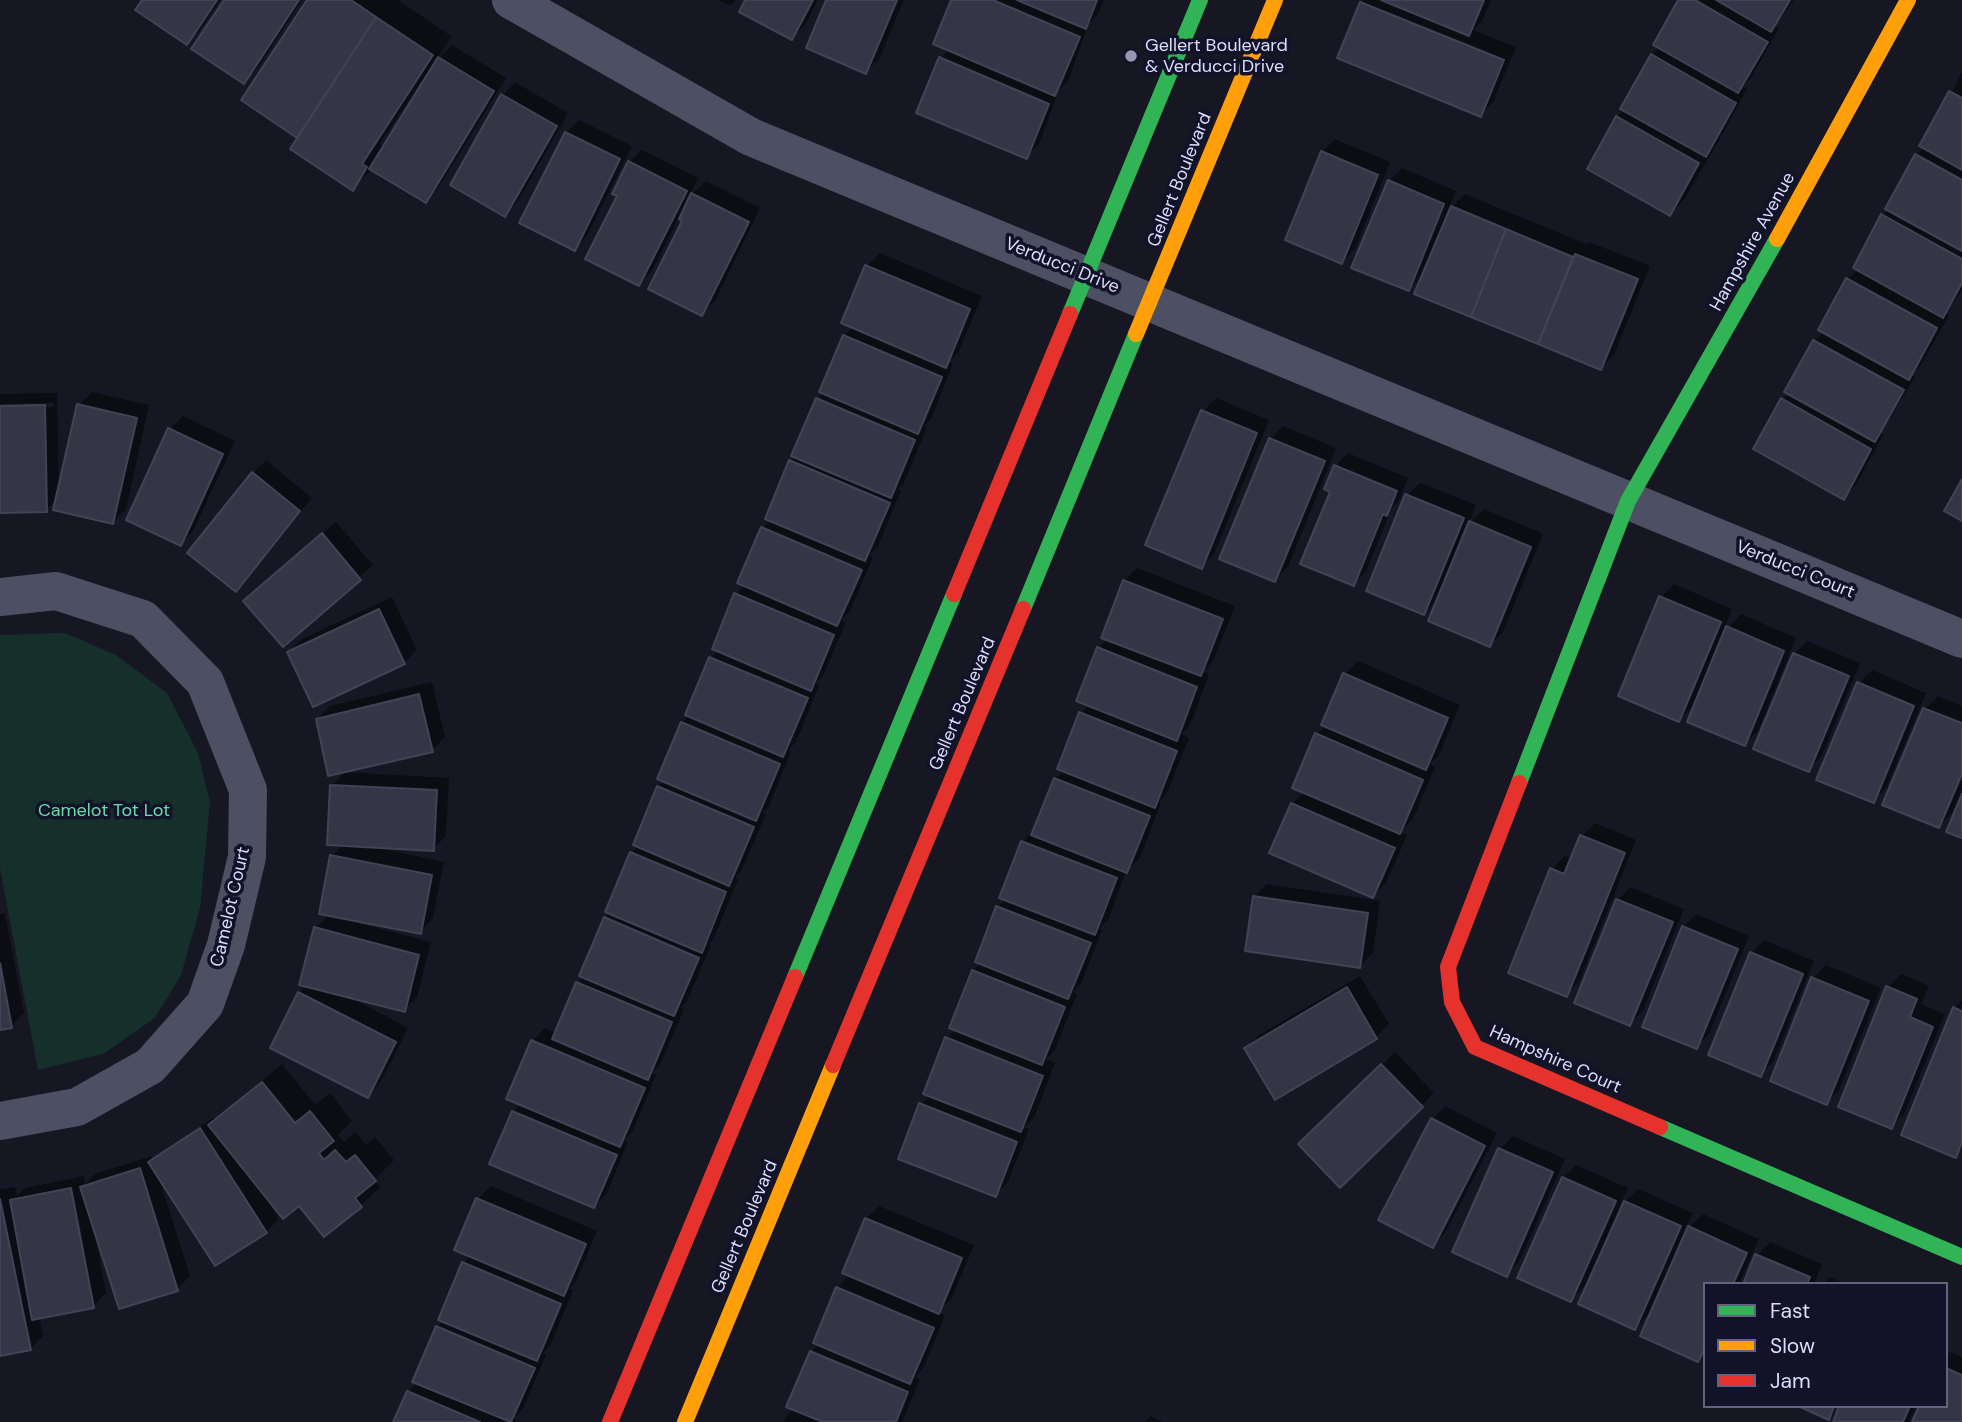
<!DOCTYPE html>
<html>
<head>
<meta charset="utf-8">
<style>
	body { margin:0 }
	#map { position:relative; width:1962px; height:1422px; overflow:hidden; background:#171724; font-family:"DM Sans",sans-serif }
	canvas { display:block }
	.legend { position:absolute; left:1703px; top:1282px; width:245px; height:126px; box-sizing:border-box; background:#121229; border:2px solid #62637e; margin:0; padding:9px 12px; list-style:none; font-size:21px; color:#dbddfd }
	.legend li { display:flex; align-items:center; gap:14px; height:35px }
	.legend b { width:35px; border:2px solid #62637e }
</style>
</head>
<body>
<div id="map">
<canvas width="1962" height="1422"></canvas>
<ul class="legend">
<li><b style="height:9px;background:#30b455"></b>Fast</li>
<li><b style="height:9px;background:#ff9f0a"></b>Slow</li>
<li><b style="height:9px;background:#e5322d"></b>Jam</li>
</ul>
</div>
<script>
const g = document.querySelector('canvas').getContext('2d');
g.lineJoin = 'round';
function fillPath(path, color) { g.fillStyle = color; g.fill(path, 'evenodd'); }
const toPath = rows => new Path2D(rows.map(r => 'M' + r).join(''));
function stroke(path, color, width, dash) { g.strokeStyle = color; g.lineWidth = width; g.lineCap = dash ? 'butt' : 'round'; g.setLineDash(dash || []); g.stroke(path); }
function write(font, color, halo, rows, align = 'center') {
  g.font = font + ' "DM Sans",sans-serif'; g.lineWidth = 7; g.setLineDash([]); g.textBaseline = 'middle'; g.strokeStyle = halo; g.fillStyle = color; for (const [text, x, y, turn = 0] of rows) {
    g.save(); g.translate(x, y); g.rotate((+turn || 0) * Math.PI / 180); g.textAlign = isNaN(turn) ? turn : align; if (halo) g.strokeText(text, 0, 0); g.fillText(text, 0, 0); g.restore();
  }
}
fillPath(toPath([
	[65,633,116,655,167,693,198,753,210,802,200,908,181,975,155,1018,103,1054,38,1070,0,868,0,635]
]), '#152f2b');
fillPath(toPath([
	[144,0,220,0,200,30,187,43],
	[226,0,302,0,257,69,244,81],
	[309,0,398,0,451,36,437,60,452,45,506,78,438,188,425,201,372,169,352,188,300,137,243,100],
	[422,80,425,81,385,147,380,144],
	[718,0,736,0,730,6],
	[747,0,818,0,805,25,792,38],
	[828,0,904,0,879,59,866,72],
	[953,0,1104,0,1098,14,1089,23,1068,81,1059,90,1039,144,1026,157,941,58,949,49],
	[1364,0,1491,0,1482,21,1473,30,1516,47,1493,102,1480,115,1361,3],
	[1680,0,1794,0,1775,26,1779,28,1751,78,1742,87,1747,89,1718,142,1683,201,1670,214,1617,117,1625,109,1652,55,1660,47],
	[1962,72,1962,291,1945,313,1949,315,1921,365,1912,375,1915,377,1880,434,1883,435,1856,485,1843,498,1782,399,1789,393,1786,391,1815,341,1824,331,1848,279,1858,269,1883,215,1889,209,1916,155,1925,147],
	[515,82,568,113,518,201,505,214,503,95],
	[579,120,632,146,587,236,574,249,566,133],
	[1335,139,1390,162,1355,249,1342,262,1322,152],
	[642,150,698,178,689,197,706,181,760,208,715,301,702,313,685,220,679,217,652,271,639,284,619,196,629,162],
	[1402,168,1456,191,1448,211,1465,194,1586,244,1589,242,1650,266,1614,355,1601,368,1417,293,1425,273,1408,289,1389,181],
	[880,253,982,296,958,353,949,362,953,364,931,419,924,426,927,427,904,483,898,489,901,490,878,546,869,555,873,557,850,611,841,620,846,622,823,676,816,683,819,685,796,742,788,750,791,751,769,806,762,813,766,814,741,871,735,878,738,879,714,938,708,944,711,945,687,1001,680,1008,684,1009,660,1065,652,1073,656,1075,632,1132,624,1140,628,1142,607,1193,594,1206,513,1112,521,1104,532,1041,545,1028,557,1033,577,983,584,976,631,853,638,846,658,787,665,780,682,723,690,715,711,658,718,650,714,648,736,594,745,585,763,528,771,520,790,461,796,456,817,399,824,392,844,336,853,327,867,266],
	[92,392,149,405,126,509,113,522,58,498,46,510,0,511,0,408,54,407,54,403,0,404,0,394,57,393,59,487,79,405],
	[1216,398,1269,420,1214,554,1201,567,1203,411],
	[183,416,235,441,193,531,181,544,170,429],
	[1283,426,1336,448,1288,567,1275,580,1270,439],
	[1348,453,1408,478,1399,501,1392,508,1366,571,1353,584,1332,491,1335,466],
	[266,460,312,498,236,589,253,473],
	[1420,483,1476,505,1468,525,1484,509,1543,534,1503,632,1490,645,1440,597,1424,613,1407,495],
	[336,522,373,565,283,645,258,588],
	[1137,568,1235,606,1213,661,1203,672,1209,674,1190,726,1181,734,1189,738,1167,793,1159,802,1161,803,1140,858,1126,872,1108,920,1099,929,1102,930,1081,984,1073,992,1077,994,1055,1050,1046,1059,1055,1063,1034,1118,1024,1127,1029,1129,1008,1182,995,1195,921,1104,930,1095,947,1038,956,1029,973,971,981,963,998,907,1006,898,1001,897,1023,842,1035,829,1055,779,1064,770,1081,713,1090,704,1098,648,1108,639,1124,580],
	[1674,584,1732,609,1723,633,1741,614,1796,638,1758,731,1745,744,1697,703,1679,720,1661,597],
	[392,597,417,650,404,663,289,652,302,639],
	[1807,641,1860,663,1821,757,1808,770,1794,654],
	[1358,661,1460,705,1439,755,1430,764,1435,767,1413,819,1400,832,1407,835,1386,883,1373,896,1292,804,1305,791,1317,734,1326,725,1324,724,1345,674],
	[1872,670,1926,693,1886,788,1874,801,1859,683],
	[432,682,445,737,432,750,317,719,330,706],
	[1938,696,1962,706,1962,789,1952,813,1939,826,1885,804,1925,709],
	[345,772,449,778,446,836,433,849,371,846,444,862,433,919,420,932,359,920,359,923,431,942,417,997,404,1010,346,995,408,1028,380,1083,368,1096,299,993,307,985,316,928,330,914,332,856,344,844,332,785],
	[1595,823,1636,840,1579,982,1566,995,1510,972,1552,869,1565,856,1572,859,1582,836],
	[1267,884,1380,901,1373,953,1360,966,1254,897],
	[1630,887,1684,909,1643,1011,1630,1024,1618,900],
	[5,913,24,1013,11,1026,0,1028,0,914],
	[1696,914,1749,936,1709,1034,1696,1047,1683,927],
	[1764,940,1814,961,1773,1062,1760,1074,1751,953],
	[1826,965,1881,988,1839,1090,1826,1103,1813,978],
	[1901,974,1929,986,1921,1004,1945,1014,1904,1114,1891,1127,1888,987],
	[1360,976,1389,1024,1376,1037,1275,1097,1246,1048,1259,1035],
	[1962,1000,1962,1149,1955,1155,1954,1008],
	[1395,1052,1434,1093,1340,1185,1301,1144],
	[282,1064,315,1105,330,1093,352,1121,338,1135,344,1142,355,1132,366,1145,375,1137,394,1160,374,1180,380,1187,360,1206,299,1204,267,1196,265,1197,279,1219,266,1232,159,1178,190,1276,177,1289,96,1240,106,1293,93,1306,39,1316,43,1336,30,1349,0,1354,0,1189,15,1187,17,1196,25,1188,84,1176,85,1184,95,1174,152,1156,153,1160,214,1117,216,1120],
	[1445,1106,1497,1133,1445,1233,1432,1246,1380,1219,1433,1119],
	[1513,1136,1565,1159,1519,1262,1506,1274,1454,1251,1500,1149],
	[1576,1165,1628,1188,1619,1207,1638,1189,1693,1213,1684,1232,1703,1214,1759,1239,1739,1284,1705,1284,1705,1353,1698,1360,1654,1309,1635,1328,1590,1281,1571,1300,1563,1178],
	[491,1186,597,1231,576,1281,569,1289,573,1290,550,1346,543,1353,546,1355,523,1409,514,1418,518,1422,395,1422,408,1392,417,1383,437,1327,444,1320,464,1263,471,1255,478,1199],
	[879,1206,974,1245,951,1299,938,1312,945,1315,923,1369,915,1377,920,1379,902,1422,783,1422,793,1408,811,1352,819,1344,837,1288,850,1275,866,1219],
	[1770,1242,1822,1264,1814,1284,1745,1284,1757,1255],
	[1830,1277,1846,1284,1824,1284],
	[1951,1352,1962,1357,1962,1422,1914,1422,1946,1406,1946,1357],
	[1841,1406,1916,1406,1909,1422,1835,1422],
	[1151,1416,1162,1422,1144,1422]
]), '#0007');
const building = toPath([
	[142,0,217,0,187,45,135,10,142,0],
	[224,0,299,0,244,84,191,49,224,0],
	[307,0,351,0,376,17,297,138,241,100,307,0],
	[745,0,813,0,792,40,739,12,745,0],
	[826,0,897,0,866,74,806,48,826,0],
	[951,0,993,0,1080,37,1055,96,933,44,951,0],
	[1017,0,1097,0,1086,29,1017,0],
	[1381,0,1484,0,1469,36,1381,0],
	[1678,0,1695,0,1768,42,1738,93,1653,45,1678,0],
	[1716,0,1790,0,1771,32,1716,0],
	[1360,2,1504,60,1481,117,1337,58,1360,2],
	[376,17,433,55,362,164,367,167,353,191,290,149,376,17],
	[1651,54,1736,103,1706,157,1620,109,1651,54],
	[438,57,494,91,426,203,369,169,438,57],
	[939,57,1049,104,1027,159,916,113,939,57],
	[1949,91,1962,98,1962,170,1919,146,1949,91],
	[501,94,557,126,505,217,450,185,501,94],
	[1616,116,1699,163,1670,216,1587,169,1616,116],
	[565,132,620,159,575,251,519,223,565,132],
	[1321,151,1378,175,1342,264,1285,240,1321,151],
	[1915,154,1962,180,1962,251,1885,209,1915,154],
	[628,161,687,191,639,286,585,259,617,196,612,194,628,161],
	[1388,180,1444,204,1409,291,1351,268,1388,180],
	[691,193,749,222,702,316,648,289,682,221,679,219,691,193],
	[1451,206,1506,229,1471,317,1414,294,1451,206],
	[1881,214,1962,259,1962,283,1943,318,1853,268,1881,214],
	[1506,229,1573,257,1538,344,1471,317,1506,229],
	[1575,254,1638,279,1601,370,1538,344,1575,254],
	[865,265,970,309,946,368,841,323,865,265],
	[1846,278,1937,328,1909,380,1818,330,1846,278],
	[843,335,942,377,918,434,819,392,843,335],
	[1813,340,1904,390,1875,442,1784,392,1813,340],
	[816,398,915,440,891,498,791,456,816,398],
	[1781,398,1871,449,1844,500,1753,449,1781,398],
	[77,404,137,418,113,524,53,510,77,404],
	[45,405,47,512,0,513,0,406,45,405],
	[1201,410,1257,433,1202,569,1145,545,1201,410],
	[168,428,223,454,181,546,126,520,168,428],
	[1269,438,1325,461,1275,582,1219,559,1269,438],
	[789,460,890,503,865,561,765,519,789,460],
	[1334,465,1397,491,1387,516,1383,514,1354,586,1300,564,1330,492,1324,489,1334,465],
	[252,472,300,511,236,592,187,553,252,472],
	[1962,479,1962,521,1944,511,1962,479],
	[1405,494,1464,518,1424,615,1366,591,1405,494],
	[1469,521,1531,547,1490,647,1428,621,1469,521],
	[761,527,862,570,837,626,737,583,761,527],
	[322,533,361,580,283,647,243,601,322,533],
	[1123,580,1223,619,1201,676,1101,638,1123,580],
	[734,593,834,635,811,691,712,649,734,593],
	[1659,596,1721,622,1679,722,1618,696,1659,596],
	[379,609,405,664,313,707,287,652,379,609],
	[1726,626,1784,651,1745,746,1687,722,1726,626],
	[1097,647,1197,687,1177,741,1076,701,1097,647],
	[1793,653,1849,676,1809,772,1753,749,1793,653],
	[709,657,808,698,783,757,685,715,709,657],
	[1343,673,1448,718,1426,770,1321,725,1343,673],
	[1857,682,1914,706,1874,803,1816,780,1857,682],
	[419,694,433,752,328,776,316,719,419,694],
	[1923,708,1962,723,1962,774,1939,828,1882,805,1923,708],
	[1079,712,1177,751,1155,808,1057,769,1079,712],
	[681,722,780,764,756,821,657,779,681,722],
	[1315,733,1423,780,1400,834,1292,788,1315,733],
	[1054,778,1150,816,1127,873,1031,835,1054,778],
	[330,785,437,790,434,851,327,845,330,785],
	[657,786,754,827,729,886,633,845,657,786],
	[1962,794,1962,838,1946,832,1962,794],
	[1291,803,1395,848,1373,898,1269,853,1291,803],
	[1580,835,1625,853,1567,997,1508,973,1550,868,1564,874,1580,835],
	[1021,841,1117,878,1095,935,999,898,1021,841],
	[630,852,726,892,702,953,605,912,630,852],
	[330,855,432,875,421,934,319,914,330,855],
	[1253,896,1368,913,1360,968,1245,951,1253,896],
	[1616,899,1673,922,1630,1026,1574,1003,1616,899],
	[996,906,1091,943,1068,999,975,962,996,906],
	[604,917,699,958,674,1016,579,976,604,917],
	[1682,926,1738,949,1697,1049,1642,1027,1682,926],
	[314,927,419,955,405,1012,299,985,314,927],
	[1750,952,1803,974,1761,1077,1708,1055,1750,952],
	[0,963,12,1028,0,1030,0,963],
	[972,970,1065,1007,1042,1065,949,1028,972,970],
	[1811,977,1869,1001,1827,1105,1770,1081,1811,977],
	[576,982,672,1022,648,1080,552,1039,576,982],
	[1886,986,1917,999,1910,1017,1933,1027,1892,1129,1838,1107,1886,986],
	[1347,987,1377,1039,1275,1100,1244,1048,1347,987],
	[298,992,396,1042,368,1098,270,1048,298,992],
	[1953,1007,1962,1011,1962,1142,1956,1158,1901,1135,1953,1007],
	[945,1037,1043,1076,1021,1132,923,1094,945,1037],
	[531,1040,645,1088,620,1147,506,1099,531,1040],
	[1381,1064,1423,1107,1340,1188,1298,1144,1381,1064],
	[262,1082,295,1123,310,1111,334,1141,319,1153,324,1160,335,1150,346,1162,355,1155,376,1181,355,1198,362,1207,324,1237,299,1206,283,1219,208,1125,262,1082],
	[919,1103,1017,1142,996,1197,898,1159,919,1103],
	[512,1111,617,1155,594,1208,489,1164,512,1111],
	[1431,1118,1485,1146,1433,1248,1378,1220,1431,1118],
	[200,1128,267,1233,215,1266,148,1162,200,1128],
	[1498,1148,1553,1172,1507,1277,1452,1252,1498,1148],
	[140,1168,178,1291,119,1309,80,1187,140,1168],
	[1562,1177,1616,1201,1571,1302,1517,1278,1562,1177],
	[71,1188,94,1308,32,1320,10,1200,71,1188],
	[476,1198,586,1244,564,1296,454,1250,476,1198],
	[0,1199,31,1350,0,1356,0,1199],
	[1624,1201,1681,1226,1635,1330,1578,1304,1624,1201],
	[865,1218,962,1258,939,1314,842,1273,865,1218],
	[1688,1226,1747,1253,1733,1284,1705,1284,1705,1348,1698,1362,1640,1336,1688,1226],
	[1755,1254,1810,1277,1807,1284,1743,1284,1755,1254],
	[462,1262,561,1304,537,1361,438,1320,462,1262],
	[836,1287,934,1328,910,1384,813,1343,836,1287],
	[436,1326,535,1368,511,1422,412,1382,436,1326],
	[810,1351,908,1392,896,1422,823,1422,786,1407,810,1351],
	[1946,1368,1962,1375,1962,1422,1912,1422,1919,1406,1946,1406,1946,1368],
	[407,1391,480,1422,393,1422,407,1391],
	[1798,1406,1834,1406,1829,1420,1798,1406],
	[1839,1406,1910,1406,1903,1422,1833,1422,1839,1406]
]);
fillPath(building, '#353645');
stroke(building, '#434256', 2);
stroke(toPath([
	[511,0,751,137,1962,639],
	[0,597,56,591,143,619,205,682,248,790,247,857,226,945,205,1004,150,1066,77,1107,0,1121]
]), '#4d4f63', 38);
stroke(toPath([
	[1070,314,1200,0],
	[1023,609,1136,334],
	[1519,783,1628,501,1777,239],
	[795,977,954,594],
	[1660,1127,1962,1257]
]), '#30b455', 16);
stroke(toPath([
	[1777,239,1908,0],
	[1136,334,1275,0],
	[685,1422,833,1065]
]), '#ff9f0a', 16);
stroke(toPath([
	[954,594,1070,314],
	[1519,783,1448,967,1452,1002,1475,1047,1660,1127],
	[833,1065,1023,609],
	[610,1422,795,977]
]), '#e5322d', 16);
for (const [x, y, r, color] of [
	[1131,56,7,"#9698b1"]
]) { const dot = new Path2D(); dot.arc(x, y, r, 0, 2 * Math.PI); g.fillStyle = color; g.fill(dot); stroke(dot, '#121229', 2.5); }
write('18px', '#dbddfd', '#121229', [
	["Gellert Boulevard",1145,46],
	["& Verducci Drive",1145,67]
], 'left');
write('18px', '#dbddfd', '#121229', [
	["Gellert Boulevard",1180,180,-68],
	["Hampshire Avenue",1753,242,-61],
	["Verducci Drive",1062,266,22],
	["Verducci Court",1795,570,22],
	["Gellert Boulevard",963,704,-67],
	["Camelot Court",231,907,-77],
	["Hampshire Court",1555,1060,24],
	["Gellert Boulevard",745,1227,-67]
]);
write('18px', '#69dbab', '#121229', [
	["Camelot Tot Lot",104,811]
]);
</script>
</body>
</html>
